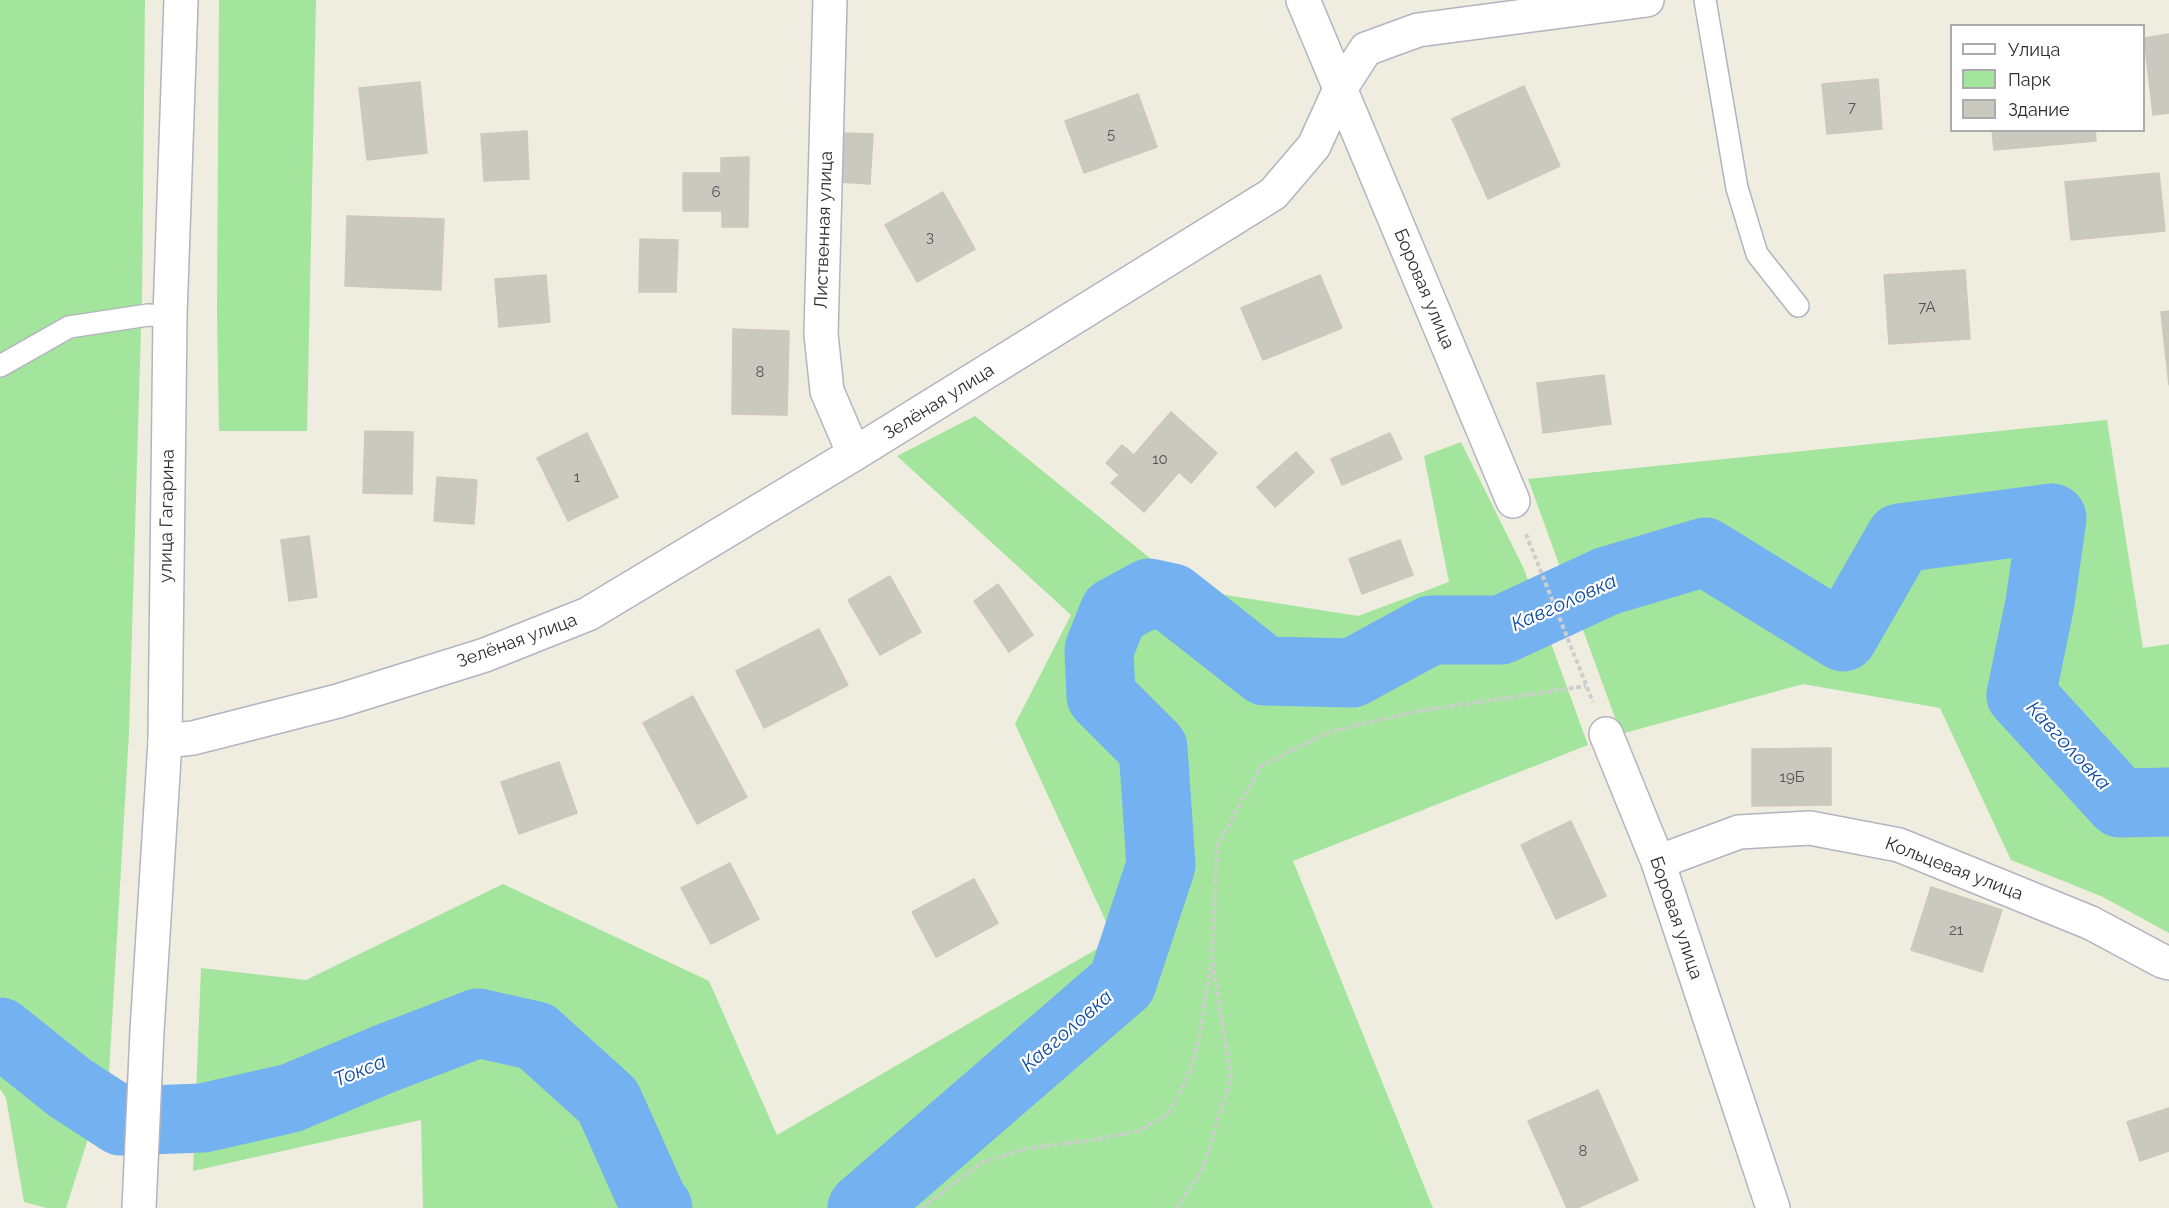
<!DOCTYPE html>
<html>
<head>
<meta charset="utf-8">
<style>
	body { margin:0 }
	#map { position:relative; width:2169px; height:1208px; overflow:hidden; background:#efece0; font-family:Raleway,sans-serif }
	canvas { display:block }
	.legend { position:absolute; left:1950px; top:24px; width:195px; height:108px; box-sizing:border-box; background:#fff; border:2px solid #ababab; margin:0; padding:8px 10px; list-style:none; font-size:18px; color:#2d2d2d }
	.legend li { display:flex; align-items:center; gap:12px; height:30px }
	.legend b { width:30px; border:2px solid #ababab }
</style>
</head>
<body>
<div id="map">
<canvas width="2169" height="1208"></canvas>
<ul class="legend">
<li><b style="height:8px;background:#fff"></b>Улица</li>
<li><b style="height:16px;background:#a3e59c"></b>Парк</li>
<li><b style="height:16px;background:#cac9bf"></b>Здание</li>
</ul>
</div>
<script>
const g = document.querySelector('canvas').getContext('2d');
g.lineJoin = 'round';
function fillPath(path, color) { g.fillStyle = color; g.fill(path, 'evenodd'); }
const toPath = rows => new Path2D(rows.map(r => 'M' + r).join(''));
function stroke(path, color, width, dash) { g.strokeStyle = color; g.lineWidth = width; g.lineCap = dash ? 'butt' : 'round'; g.setLineDash(dash || []); g.stroke(path); }
function write(font, color, halo, rows, align = 'center') {
  g.font = font + ' Raleway,sans-serif'; g.lineWidth = 4.5; g.setLineDash([]); g.textBaseline = 'middle'; g.strokeStyle = halo; g.fillStyle = color; for (const [text, x, y, turn = 0] of rows) {
    g.save(); g.translate(x, y); g.rotate((+turn || 0) * Math.PI / 180); g.textAlign = isNaN(turn) ? turn : align; if (halo) g.strokeText(text, 0, 0); g.fillText(text, 0, 0); g.restore();
  }
}
fillPath(toPath([
	[0,0,145,0,142,296,129,732,109,1073,66,1208,47,1208,24,1202,6,1098,0,1089],
	[219,0,316,0,307,431,219,431,217,310],
	[975,416,1188,589,1358,616,1449,582,1424,456,1461,442,1524,569,1588,745,1293,861,1433,1208,423,1208,421,1120,193,1171,201,968,306,980,503,884,709,981,777,1135,1114,939,1015,724,1071,615,897,456],
	[2107,420,2143,648,2169,644,2169,933,2103,897,2011,860,1940,708,1803,684,1621,734,1528,479]
]), '#a3e59c');
stroke(toPath([
	[0,1032,70,1088,121,1121,203,1118,291,1098,384,1059,478,1023,536,1036,608,1101,654,1204,658,1208],
	[862,1208,1122,983,1161,865,1153,748,1101,696,1099,650,1114,612,1149,593,1172,598,1265,671,1352,673,1431,630,1501,630,1607,581,1705,552,1843,637,1900,538,2052,518,2040,603,2021,695,2120,803,2169,802]
]), '#73b1f1', 69);
const building = toPath([
	[2169,34,2169,113,2153,115,2144,38,2169,34],
	[1878,79,1882,129,1827,134,1822,84,1878,79],
	[420,82,427,153,367,160,359,88,420,82],
	[1524,86,1560,166,1488,199,1452,119,1524,86],
	[1138,94,1157,147,1084,173,1065,121,1138,94],
	[1992,130,2095,130,2096,141,1994,150,1992,130],
	[527,131,529,179,484,181,481,134,527,131],
	[843,133,873,134,870,184,839,182,843,133],
	[749,157,748,227,722,227,722,211,683,211,683,173,721,173,721,158,749,157],
	[2159,173,2165,231,2071,240,2065,182,2159,173],
	[943,192,975,249,917,282,885,225,943,192],
	[347,216,444,219,441,290,345,286,347,216],
	[640,239,678,240,676,292,639,292,640,239],
	[1965,270,1970,339,1889,344,1884,275,1965,270],
	[546,275,550,322,499,327,495,279,546,275],
	[1320,275,1342,328,1263,360,1241,308,1320,275],
	[2169,311,2169,385,2161,312,2169,311],
	[733,329,789,331,787,415,732,414,733,329],
	[1604,375,1611,424,1543,433,1537,383,1604,375],
	[1171,412,1217,453,1191,483,1179,472,1144,512,1111,483,1119,475,1106,463,1122,445,1134,455,1171,412],
	[365,431,413,432,412,494,363,493,365,431],
	[587,433,618,497,568,521,537,458,587,433],
	[1390,433,1402,459,1342,485,1331,459,1390,433],
	[1296,452,1314,472,1275,507,1257,487,1296,452],
	[437,477,477,480,474,524,434,521,437,477],
	[309,536,317,597,289,601,281,540,309,536],
	[1400,540,1413,575,1362,594,1349,559,1400,540],
	[890,576,921,632,880,655,848,600,890,576],
	[998,584,1033,635,1009,652,974,601,998,584],
	[819,629,848,685,764,728,736,671,819,629],
	[693,696,747,797,697,824,643,723,693,696],
	[1831,748,1831,805,1752,806,1752,749,1831,748],
	[559,762,577,813,519,834,501,782,559,762],
	[1571,821,1606,896,1556,919,1521,845,1571,821],
	[730,863,759,919,711,944,681,888,730,863],
	[974,879,998,923,936,957,912,912,974,879],
	[1931,887,2002,910,1982,972,1911,950,1931,887],
	[1598,1090,1638,1180,1577,1208,1567,1208,1528,1121,1598,1090],
	[2169,1108,2169,1151,2140,1161,2127,1122,2169,1108]
]);
fillPath(building, '#cac9bf');
stroke(building, '#cbc9b9', 1.5);
const service = toPath([
	[1705,0,1737,188,1757,254,1798,306],
	[0,366,69,327,148,315,170,316]
]);
const minor = toPath([
	[830,0,821,334,827,391,854,454],
	[1303,0,1513,501],
	[1606,734,1658,862,1773,1208],
	[165,741,193,738,338,701,485,655,588,614,854,454,1273,194,1314,146,1340,89,1366,49,1418,30,1647,0],
	[1658,862,1739,832,1810,828,1899,845,2091,923,2162,961,2169,963]
]);
const secondary = toPath([
	[139,1208,147,1031,165,741,170,316,181,0]
]);
stroke(service, '#b4b3c1', 24);
stroke(minor, '#b4b3c1', 36);
stroke(secondary, '#b4b3c1', 36);
stroke(toPath([
	[1526,534,1593,702],
	[921,1208,983,1162,1028,1148,1093,1140,1138,1131,1167,1115,1186,1081,1199,1039,1211,963],
	[1176,1208,1202,1170,1231,1078,1212,959,1217,846,1261,766,1329,732,1413,712,1586,686]
]), '#cdcdcd', 4, [4.5, 3]);
stroke(service, '#fff', 21);
stroke(minor, '#fff', 33);
stroke(secondary, '#fff', 33);
write('15px', '#545452', null, [
	["7",1852,107],
	["5",1111,134],
	["6",716,192],
	["3",930,237],
	["7А",1927,307],
	["8",760,372],
	["10",1160,459],
	["1",577,477],
	["19Б",1792,777],
	["21",1956,930],
	["8",1583,1151]
]);
write('18px', '#2d2d2d', '#fff', [
	["Лиственная улица",824,230,-88],
	["Боровая улица",1424,289,67],
	["Зелёная улица",939,402,-32],
	["улица Гагарина",167,516,-89],
	["Зелёная улица",517,641,-20],
	["Кольцевая улица",1954,869,21],
	["Боровая улица",1676,918,71]
]);
write('italic 20px', '#0c4aa3', '#fff', [
	["Кавголовка",1564,603,-24],
	["Кавголовка",2068,746,47],
	["Кавголовка",1067,1031,-41],
	["Токса",360,1071,-22]
]);
</script>
</body>
</html>
